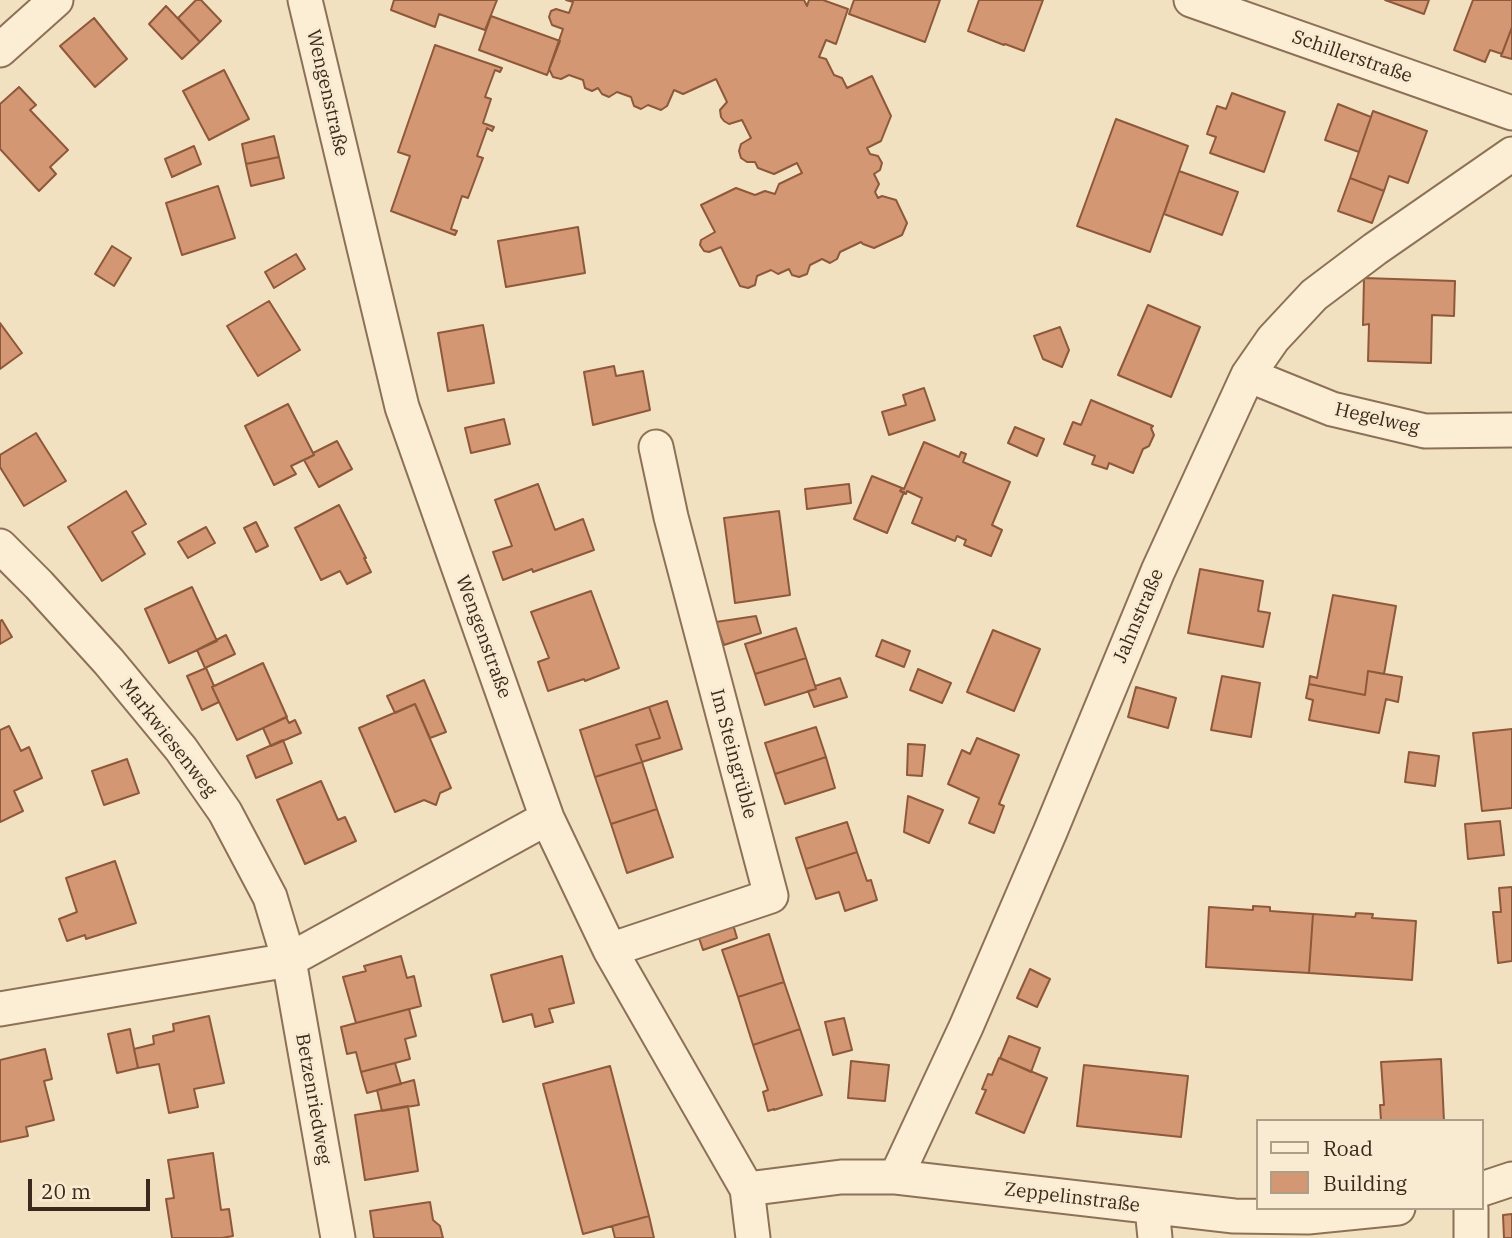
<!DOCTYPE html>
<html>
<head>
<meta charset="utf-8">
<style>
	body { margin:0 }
	#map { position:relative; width:1512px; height:1238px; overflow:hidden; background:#f2e1c1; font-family:"IBM Plex Serif",serif }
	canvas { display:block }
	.legend { position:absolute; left:1256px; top:1119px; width:228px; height:91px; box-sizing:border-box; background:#f8ebd1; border:2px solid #ac9e89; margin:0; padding:9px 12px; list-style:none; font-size:21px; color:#3b2a1c }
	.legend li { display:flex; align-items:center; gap:14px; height:35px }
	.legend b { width:35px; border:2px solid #ac9e89 }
	.scale { position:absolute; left:28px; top:1179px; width:122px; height:32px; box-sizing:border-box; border:4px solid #3b2a1c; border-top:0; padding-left:9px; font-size:21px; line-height:24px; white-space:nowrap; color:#3b2a1c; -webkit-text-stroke:5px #f8ebd1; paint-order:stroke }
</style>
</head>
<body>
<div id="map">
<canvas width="1512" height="1238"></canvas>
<ul class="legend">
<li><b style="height:9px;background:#fceed5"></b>Road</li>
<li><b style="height:19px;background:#d39773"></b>Building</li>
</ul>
<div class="scale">20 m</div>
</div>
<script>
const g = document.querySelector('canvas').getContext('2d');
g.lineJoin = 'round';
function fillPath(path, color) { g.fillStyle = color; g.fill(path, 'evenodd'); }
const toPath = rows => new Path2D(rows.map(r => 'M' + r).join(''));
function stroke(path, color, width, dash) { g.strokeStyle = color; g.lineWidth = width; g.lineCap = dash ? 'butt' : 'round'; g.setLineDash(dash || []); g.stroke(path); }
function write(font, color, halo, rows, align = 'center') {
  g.font = font + ' "IBM Plex Serif",serif'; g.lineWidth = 6; g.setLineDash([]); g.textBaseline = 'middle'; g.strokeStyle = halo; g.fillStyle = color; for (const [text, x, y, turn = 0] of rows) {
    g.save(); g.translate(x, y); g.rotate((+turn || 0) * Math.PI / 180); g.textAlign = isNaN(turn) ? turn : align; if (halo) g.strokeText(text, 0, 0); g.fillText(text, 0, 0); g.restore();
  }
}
const building = toPath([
	[196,0,201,0,221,21,200,42,178,18,196,0],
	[394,0,497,0,485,30,439,14,435,27,391,10,394,0],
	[566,0,804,0,807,6,809,0,823,0,848,9,836,44,826,40,819,57,826,59,834,75,842,78,847,88,872,76,891,116,881,141,867,148,870,154,878,156,882,163,880,170,874,174,879,184,875,192,878,198,882,196,896,200,907,223,902,235,874,248,863,244,861,242,840,252,837,259,830,263,822,259,810,265,807,274,799,277,792,275,789,269,778,274,771,270,757,276,755,285,748,288,740,286,721,247,709,252,704,251,700,245,701,240,715,232,701,205,736,188,755,195,765,191,775,194,779,184,802,173,797,163,774,174,758,168,755,162,747,162,741,158,739,151,741,144,751,138,742,120,729,124,724,121,721,117,720,110,727,102,716,79,683,94,674,90,667,106,661,110,648,105,641,109,634,106,631,97,617,92,609,97,602,94,598,88,592,91,585,88,583,80,569,75,561,79,553,77,549,69,563,29,552,25,549,17,551,11,556,9,569,13,573,2,566,0],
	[854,0,940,0,925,42,849,14,854,0],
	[979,0,1043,0,1024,51,1005,44,1004,45,968,31,979,0],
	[1385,0,1429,0,1424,14,1385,0],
	[1473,0,1512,0,1512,27,1502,54,1490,50,1485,62,1454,50,1473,0],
	[166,6,200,42,182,59,149,24,166,6],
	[491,16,560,41,547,75,479,50,491,16],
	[94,18,127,59,95,87,60,46,94,18],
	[1512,27,1512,59,1501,56,1512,27],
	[435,45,502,68,500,72,495,70,485,97,491,99,483,123,494,127,492,131,487,128,477,156,483,158,468,198,462,196,451,229,457,231,455,235,391,211,410,156,398,152,435,45],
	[224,70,249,119,209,140,183,91,224,70],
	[19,87,36,105,30,110,68,150,50,167,56,174,39,191,0,149,0,104,19,87],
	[1232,93,1285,112,1264,172,1210,153,1216,137,1207,134,1217,106,1226,109,1232,93],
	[1338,104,1371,117,1359,152,1325,140,1338,104],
	[1373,111,1427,131,1408,183,1389,176,1384,191,1350,178,1373,111],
	[1116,119,1188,146,1150,252,1077,226,1116,119],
	[274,136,279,157,246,164,242,144,274,136],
	[194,146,201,164,172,177,165,159,194,146],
	[279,157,284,178,251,186,246,164,279,157],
	[1179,171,1238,192,1222,235,1164,214,1179,171],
	[1350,178,1384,191,1372,223,1338,211,1350,178],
	[218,186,235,238,182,255,166,203,218,186],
	[578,227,585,273,506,287,498,241,578,227],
	[112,246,131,258,114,286,95,274,112,246],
	[296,254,305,269,274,288,265,272,296,254],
	[1364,278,1455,281,1454,316,1432,315,1431,363,1368,361,1369,324,1363,325,1364,278],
	[269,301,300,350,258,376,227,326,269,301],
	[1148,305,1200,327,1171,397,1118,375,1148,305],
	[0,323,22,353,0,369,0,323],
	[483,325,494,383,448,391,438,333,483,325],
	[1060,327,1069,350,1062,367,1043,359,1034,336,1060,327],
	[614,366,616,376,643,371,650,410,593,425,584,372,614,366],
	[924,388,935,420,889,435,882,412,906,405,903,395,924,388],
	[1091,400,1153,426,1151,428,1154,435,1149,446,1143,449,1133,473,1109,463,1107,469,1092,464,1095,456,1064,444,1073,422,1081,425,1091,400],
	[288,404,314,455,291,466,296,474,274,485,245,426,288,404],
	[504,419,510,444,471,453,465,428,504,419],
	[1015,427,1044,439,1037,456,1008,443,1015,427],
	[36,433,66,481,24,506,0,467,0,455,36,433],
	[337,441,352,469,319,487,304,460,314,455,313,453,337,441],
	[924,442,959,457,961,452,966,454,963,462,1010,482,992,525,1002,530,991,556,964,545,966,540,957,536,955,541,912,523,922,498,907,491,906,494,900,491,902,488,904,489,924,442],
	[872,476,902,488,900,491,904,492,887,533,854,519,872,476],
	[538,484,555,530,583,519,594,550,533,572,532,569,503,580,493,552,512,546,495,500,538,484],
	[849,484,851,503,807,509,805,489,849,484],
	[126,491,146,524,132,532,145,554,102,581,68,527,126,491],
	[339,505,366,558,364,558,371,572,347,584,340,571,321,580,295,528,339,505],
	[779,511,790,595,735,603,724,518,779,511],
	[256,522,268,546,256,552,244,528,256,522],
	[206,527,215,543,188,558,178,542,206,527],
	[1200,569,1263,581,1258,611,1270,613,1263,647,1188,633,1200,569],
	[192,587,217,641,169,663,145,609,192,587],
	[591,591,619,668,585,681,584,679,548,691,538,662,549,658,531,612,591,591],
	[1333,595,1396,606,1384,674,1368,671,1365,695,1309,684,1310,676,1317,678,1333,595],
	[756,616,761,633,724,645,716,622,756,616],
	[2,620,12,637,0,644,0,621,2,620],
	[796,628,806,658,755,674,745,644,796,628],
	[993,630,1040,649,1014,711,967,692,993,630],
	[226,635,235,654,205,668,197,650,226,635],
	[882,640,910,651,904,667,876,656,882,640],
	[806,658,816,689,765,705,755,674,806,658],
	[263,663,287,717,237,740,212,687,263,663],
	[206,668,214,686,212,687,219,702,202,710,187,676,206,668],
	[918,669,951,683,942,703,910,690,918,669],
	[1368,671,1402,677,1398,702,1386,699,1379,733,1309,720,1313,700,1306,698,1309,684,1365,695,1368,671],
	[1222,676,1260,683,1251,737,1211,730,1222,676],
	[840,678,847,697,814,707,808,691,816,689,815,686,840,678],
	[424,680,446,732,430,738,415,704,395,713,387,696,424,680],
	[1136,687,1176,698,1168,728,1128,717,1136,687],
	[667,701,682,749,642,762,636,745,660,738,649,707,667,701],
	[415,704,451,788,440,793,436,805,424,800,395,812,359,728,415,704],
	[649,707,660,738,636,745,642,762,595,777,580,730,649,707],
	[286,717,289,723,295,720,301,733,271,746,263,728,286,717],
	[9,726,21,751,29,747,42,778,14,791,23,811,0,822,0,730,9,726],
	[816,727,826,757,775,774,765,743,816,727],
	[1512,729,1512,808,1482,811,1473,733,1512,729],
	[977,738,1019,755,999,804,1004,806,994,833,969,823,979,798,948,784,962,750,970,754,977,738],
	[283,740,292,763,256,778,247,756,283,740],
	[908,744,925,745,922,776,907,775,908,744],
	[1409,752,1439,756,1435,786,1405,782,1409,752],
	[826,757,835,788,785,804,775,774,826,757],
	[127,759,139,793,104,805,92,771,127,759],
	[642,762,657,809,611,824,595,777,642,762],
	[321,781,338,820,345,817,356,841,305,864,277,800,321,781],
	[908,796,943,810,929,843,904,832,908,796],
	[657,809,673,857,627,873,611,824,657,809],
	[1500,821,1504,855,1468,859,1465,824,1500,821],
	[847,822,857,852,806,869,796,838,847,822],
	[857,852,867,881,871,880,877,900,845,911,839,892,816,899,806,869,857,852],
	[115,861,136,923,86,939,85,935,67,941,59,919,77,912,66,878,115,861],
	[1512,887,1512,961,1498,963,1493,912,1501,912,1499,888,1512,887],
	[1253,906,1270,907,1270,911,1313,914,1309,973,1206,967,1209,907,1253,910,1253,906],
	[1356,913,1373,914,1372,918,1416,921,1412,980,1309,973,1313,914,1355,917,1356,913],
	[732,921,737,938,703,950,697,932,732,921],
	[769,934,784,982,738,997,722,950,769,934],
	[401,956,407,978,414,976,421,1006,356,1023,343,977,366,971,364,966,401,956],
	[562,956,574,1003,549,1009,553,1022,535,1027,532,1014,503,1022,491,975,562,956],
	[1030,969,1050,979,1037,1007,1017,998,1030,969],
	[784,982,800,1029,753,1045,738,997,784,982],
	[409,1009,416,1036,405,1039,410,1059,361,1072,356,1052,347,1054,341,1027,409,1009],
	[209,1016,224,1083,194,1089,198,1107,169,1113,159,1064,138,1068,134,1049,154,1044,153,1036,174,1031,173,1024,209,1016],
	[844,1018,852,1050,833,1055,825,1022,844,1018],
	[130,1029,138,1068,117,1073,108,1034,130,1029],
	[800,1029,822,1095,774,1110,774,1109,768,1111,763,1092,768,1090,753,1045,800,1029],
	[1009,1036,1040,1048,1031,1072,1000,1058,1009,1036],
	[45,1049,52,1079,44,1081,54,1120,26,1127,28,1136,0,1142,0,1060,45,1049],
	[999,1058,1047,1078,1024,1133,976,1113,986,1090,982,1089,988,1074,992,1075,999,1058],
	[1441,1059,1444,1121,1381,1121,1380,1105,1384,1105,1381,1062,1441,1059],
	[851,1061,889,1065,885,1101,848,1098,851,1061],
	[395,1063,401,1084,367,1093,361,1072,395,1063],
	[1084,1065,1188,1076,1181,1137,1077,1126,1084,1065],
	[610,1066,649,1216,583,1234,543,1084,610,1066],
	[414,1080,419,1105,382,1111,377,1090,414,1080],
	[408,1106,418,1171,365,1180,355,1115,408,1106],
	[213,1153,221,1210,229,1209,233,1236,222,1238,172,1238,166,1199,174,1198,168,1160,213,1153],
	[430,1202,433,1220,440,1226,443,1238,374,1238,370,1211,430,1202],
	[1512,1214,1512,1238,1504,1238,1503,1215,1512,1214],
	[649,1216,654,1238,615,1238,612,1226,649,1216]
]);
fillPath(building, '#d39773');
stroke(building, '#8e583a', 2);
const street = toPath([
	[305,0,402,407,547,818,610,950,747,1189,753,1238],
	[1191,0,1512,113],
	[0,50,56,0],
	[1248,375,1332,409,1425,431,1512,430],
	[0,546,39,585,109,662,181,749,225,812,270,897,289,960,338,1238],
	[610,950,771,896,671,517,656,447],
	[0,1009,289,960,547,818],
	[896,1177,966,1027,1050,832,1158,571,1248,375,1273,339,1314,295,1375,249,1512,154],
	[747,1189,841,1177,896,1177,1234,1216,1308,1217,1398,1208],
	[1482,1189,1512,1179],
	[1152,1208,1155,1238],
	[1471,1208,1471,1238]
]);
stroke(street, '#8d7157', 37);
stroke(street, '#fceed5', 33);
write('19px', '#3b2a1c', '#f8ebd1', [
	["Schillerstraße",1352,57,19],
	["Wengenstraße",327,93,77],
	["Hegelweg",1377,419,13],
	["Jahnstraße",1139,616,-67],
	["Wengenstraße",483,637,70],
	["Markwiesenweg",168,738,52],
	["Im Steingrüble",733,754,75],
	["Betzenriedweg",313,1099,80],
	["Zeppelinstraße",1072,1198,7]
]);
</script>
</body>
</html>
